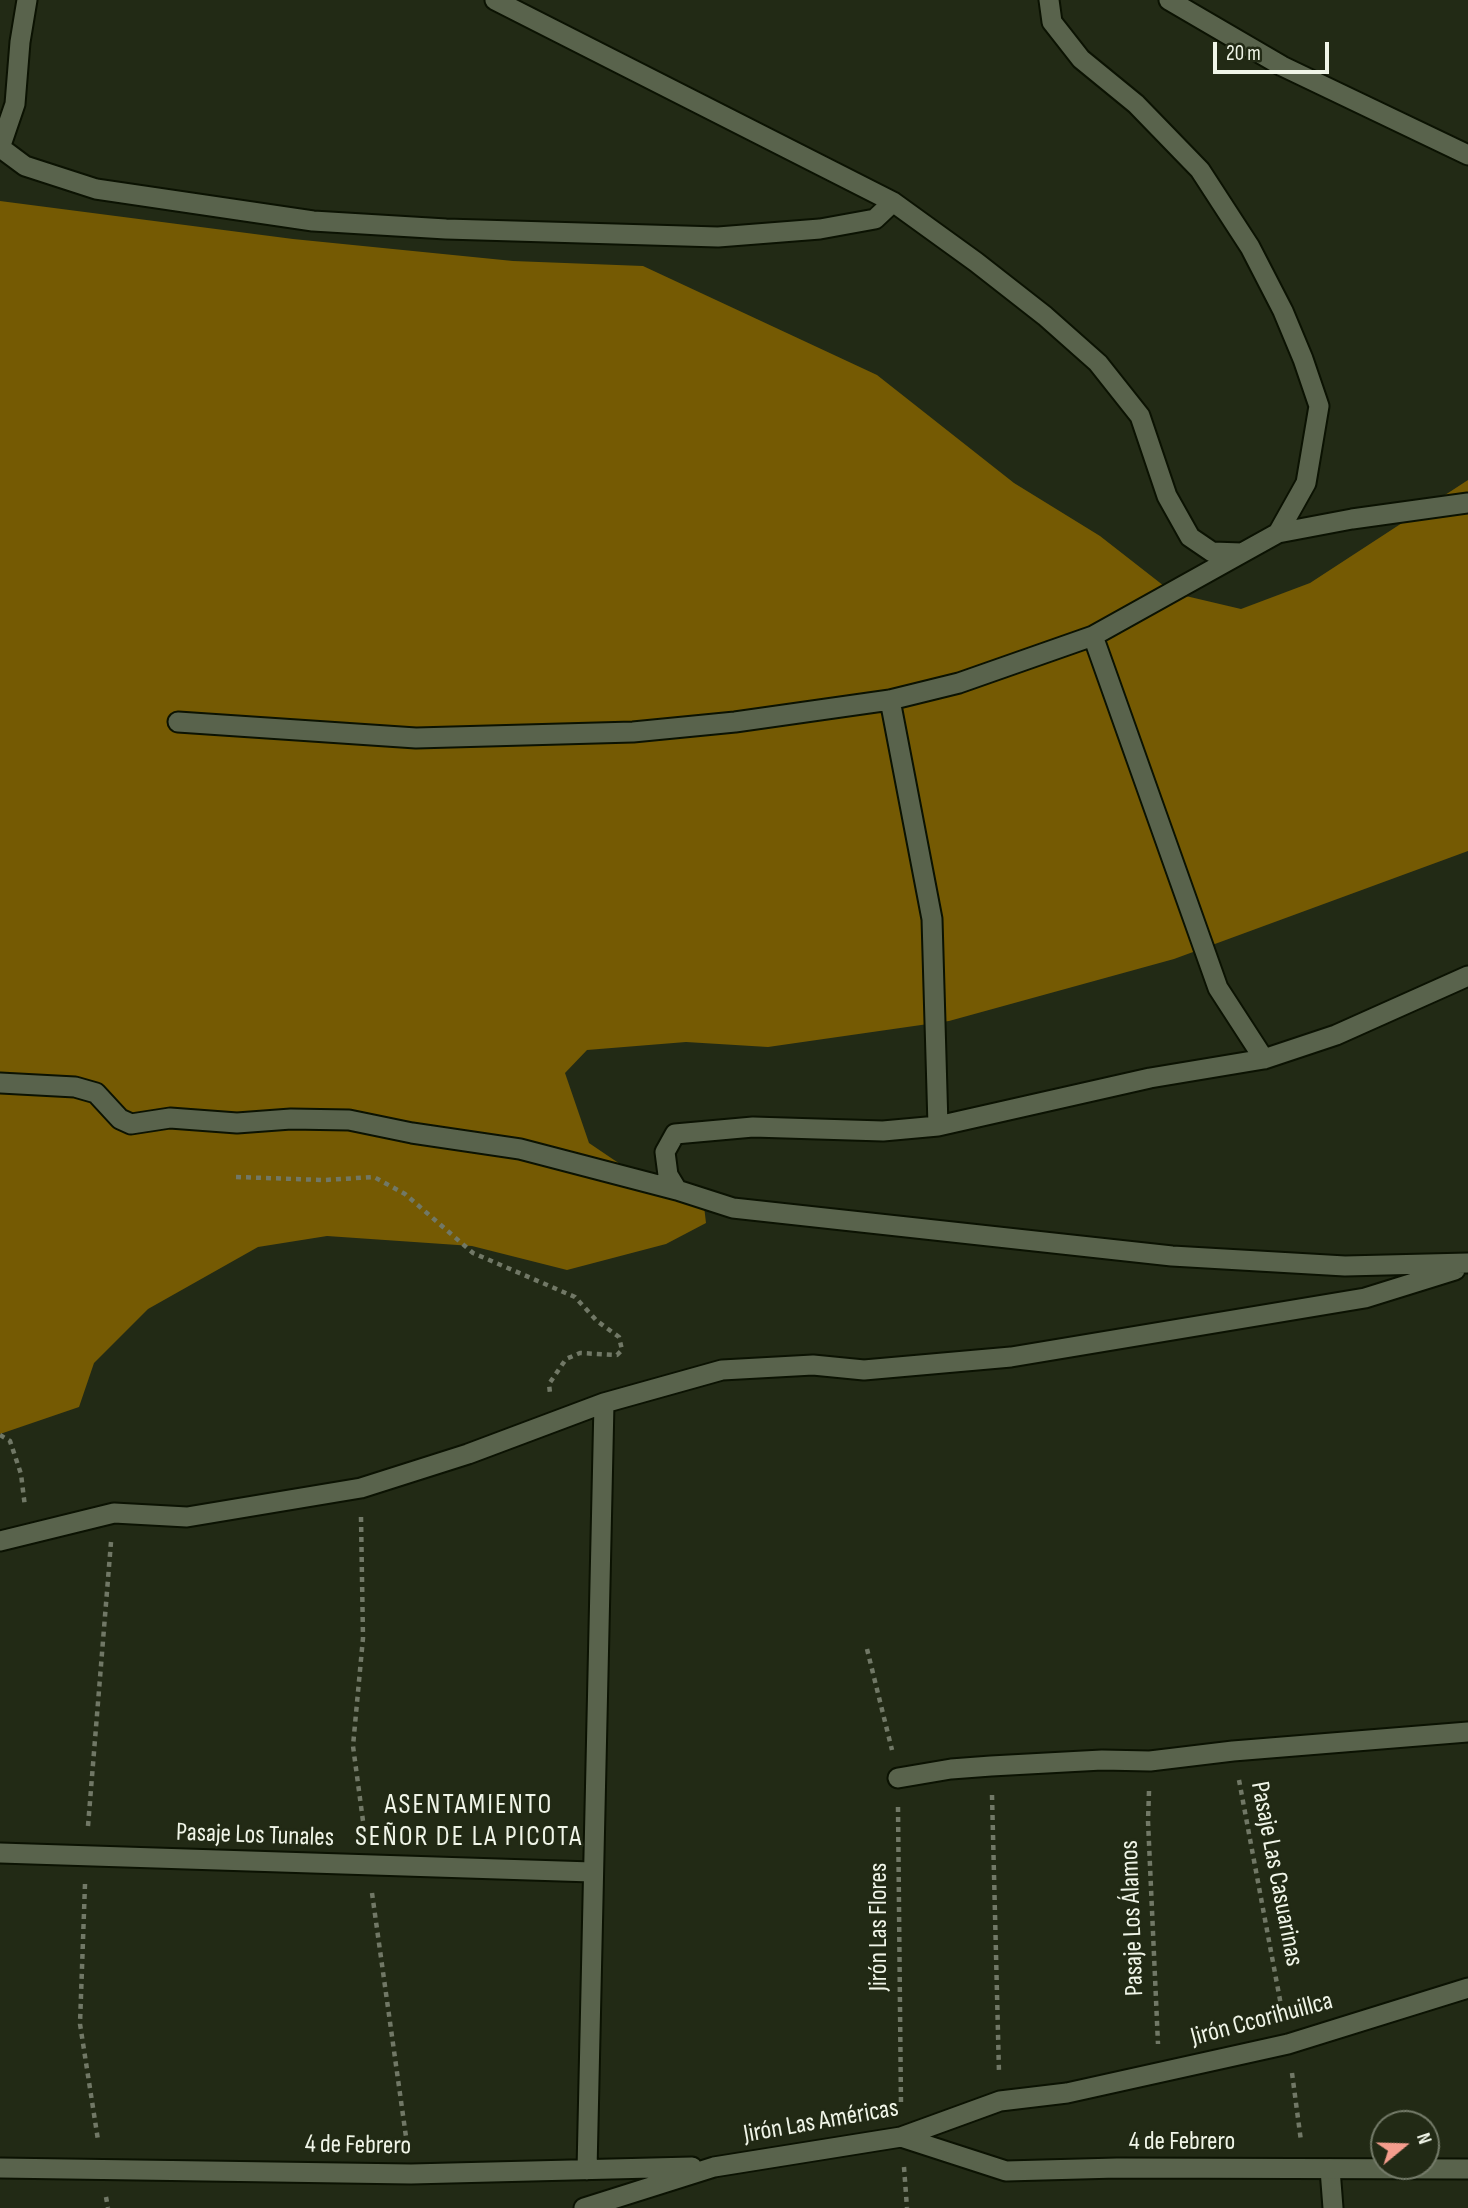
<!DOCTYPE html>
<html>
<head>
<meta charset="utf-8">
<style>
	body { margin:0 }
	#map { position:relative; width:1468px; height:2208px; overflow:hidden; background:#222a15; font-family:"Sofia Sans Condensed",sans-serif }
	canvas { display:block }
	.north { position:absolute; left:1370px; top:2110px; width:70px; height:70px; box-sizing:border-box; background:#222a15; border:2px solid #747b69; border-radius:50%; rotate:71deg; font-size:19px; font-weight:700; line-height:28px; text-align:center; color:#f0f5e8 }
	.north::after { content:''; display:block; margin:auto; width:24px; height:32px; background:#f59d8d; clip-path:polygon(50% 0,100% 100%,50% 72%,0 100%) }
	.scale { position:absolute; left:1213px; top:42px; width:116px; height:32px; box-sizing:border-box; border:4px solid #f0f5e8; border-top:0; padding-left:9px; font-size:21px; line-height:24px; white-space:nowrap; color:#f0f5e8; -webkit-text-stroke:5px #222a15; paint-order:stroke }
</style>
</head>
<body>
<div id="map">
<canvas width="1468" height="2208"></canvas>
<div class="north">N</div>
<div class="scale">20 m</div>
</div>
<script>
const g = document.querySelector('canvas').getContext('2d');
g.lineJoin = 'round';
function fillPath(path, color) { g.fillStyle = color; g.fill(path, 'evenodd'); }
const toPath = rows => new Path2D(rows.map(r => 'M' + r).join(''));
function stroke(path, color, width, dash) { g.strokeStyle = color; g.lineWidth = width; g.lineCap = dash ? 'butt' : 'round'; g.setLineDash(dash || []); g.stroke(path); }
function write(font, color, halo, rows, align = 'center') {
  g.font = font + ' "Sofia Sans Condensed",sans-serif'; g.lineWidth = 5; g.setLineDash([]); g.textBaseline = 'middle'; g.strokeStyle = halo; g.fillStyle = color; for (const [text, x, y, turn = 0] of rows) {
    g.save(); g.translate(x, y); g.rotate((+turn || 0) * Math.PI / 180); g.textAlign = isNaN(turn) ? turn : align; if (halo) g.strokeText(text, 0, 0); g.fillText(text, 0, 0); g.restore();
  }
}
fillPath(toPath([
	[0,201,293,239,513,261,643,266,877,375,1014,483,1100,536,1173,593,1241,609,1310,583,1468,480,1468,851,1174,959,949,1021,768,1047,686,1042,587,1050,565,1073,589,1143,648,1183,702,1189,706,1223,666,1244,567,1270,472,1246,327,1236,258,1247,148,1309,94,1363,79,1407,0,1434]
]), '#755a03');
const service = toPath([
	[1330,2169,1333,2208]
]);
const minor = toPath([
	[495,0,893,202,976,262,1045,316,1098,363,1140,416,1167,496,1190,537,1212,552,1242,553,1278,533,1306,483,1319,406,1303,359,1283,311,1250,247,1200,170,1136,104,1081,59,1052,22,1049,0],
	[1169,0,1282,66,1468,155],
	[0,148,15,104,20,42,27,0],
	[1,148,25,166,96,189,313,221,446,229,718,237,820,229,875,219,893,202],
	[1278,533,1352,519,1468,503],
	[1093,636,1218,988,1264,1059],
	[890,700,932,919,938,1126],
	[178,722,416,738,633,732,735,722,890,700,959,683,1093,636,1242,553],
	[1468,976,1336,1035,1264,1059,1150,1078,938,1126,883,1131,753,1127,675,1134,665,1152,668,1175,677,1190,733,1208,1172,1256,1345,1266,1468,1263],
	[0,1083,75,1087,96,1093,120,1119,131,1124,170,1118,237,1123,291,1119,349,1120,412,1133,520,1149,677,1190],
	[0,1541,114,1513,187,1517,361,1488,468,1454,604,1403,722,1370,813,1365,864,1370,1011,1357,1365,1298,1455,1270],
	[898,1778,951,1769,991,1766,1102,1760,1150,1761,1233,1751,1468,1732],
	[0,1853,592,1872],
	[901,2137,1006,2171,1117,2168,1468,2169],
	[0,2168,411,2174,692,2167],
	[587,2170,604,1403],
	[584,2208,714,2167,901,2137,1000,2101,1067,2093,1288,2044,1468,1988]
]);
stroke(service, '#0b1202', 23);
stroke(minor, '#0b1202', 23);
stroke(toPath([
	[236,1177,324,1180,374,1177,405,1194,473,1253,575,1297,597,1321,619,1337,622,1350,617,1355,580,1353,566,1359,549,1384,550,1393],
	[0,1435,10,1441,21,1474,25,1507],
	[361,1517,363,1638,353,1746,365,1836],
	[867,1649,892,1750],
	[1239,1780,1283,2016],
	[1149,1791,1148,1821,1158,2044],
	[992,1795,999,2073],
	[898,1807,901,2106],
	[88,1826,111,1542],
	[85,1884,80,2024,98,2140],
	[372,1893,407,2144],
	[1292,2073,1301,2141],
	[904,2167,907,2208],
	[106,2197,108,2208]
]), '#717866', 4.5, [5, 5]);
stroke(service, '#59634c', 19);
stroke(minor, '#59634c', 19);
write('26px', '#f0f5e8', '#222a15', [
	["Pasaje Los Tunales",255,1836,2],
	["Pasaje Las Casuarinas",1276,1874,79],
	["Pasaje Los Álamos",1133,1918,-92],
	["Jirón Las Flores",879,1927,-90],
	["Jirón Ccorihuillca",1262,2020,-15],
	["Jirón Las Américas",821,2122,-10],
	["4 de Febrero",1182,2142],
	["4 de Febrero",358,2146,1]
]);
g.letterSpacing = '2px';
write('28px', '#f0f5e8', '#222a15', [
	["ASENTAMIENTO",469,1806],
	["SEÑOR DE LA PICOTA",469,1838]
]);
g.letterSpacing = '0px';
</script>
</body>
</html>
